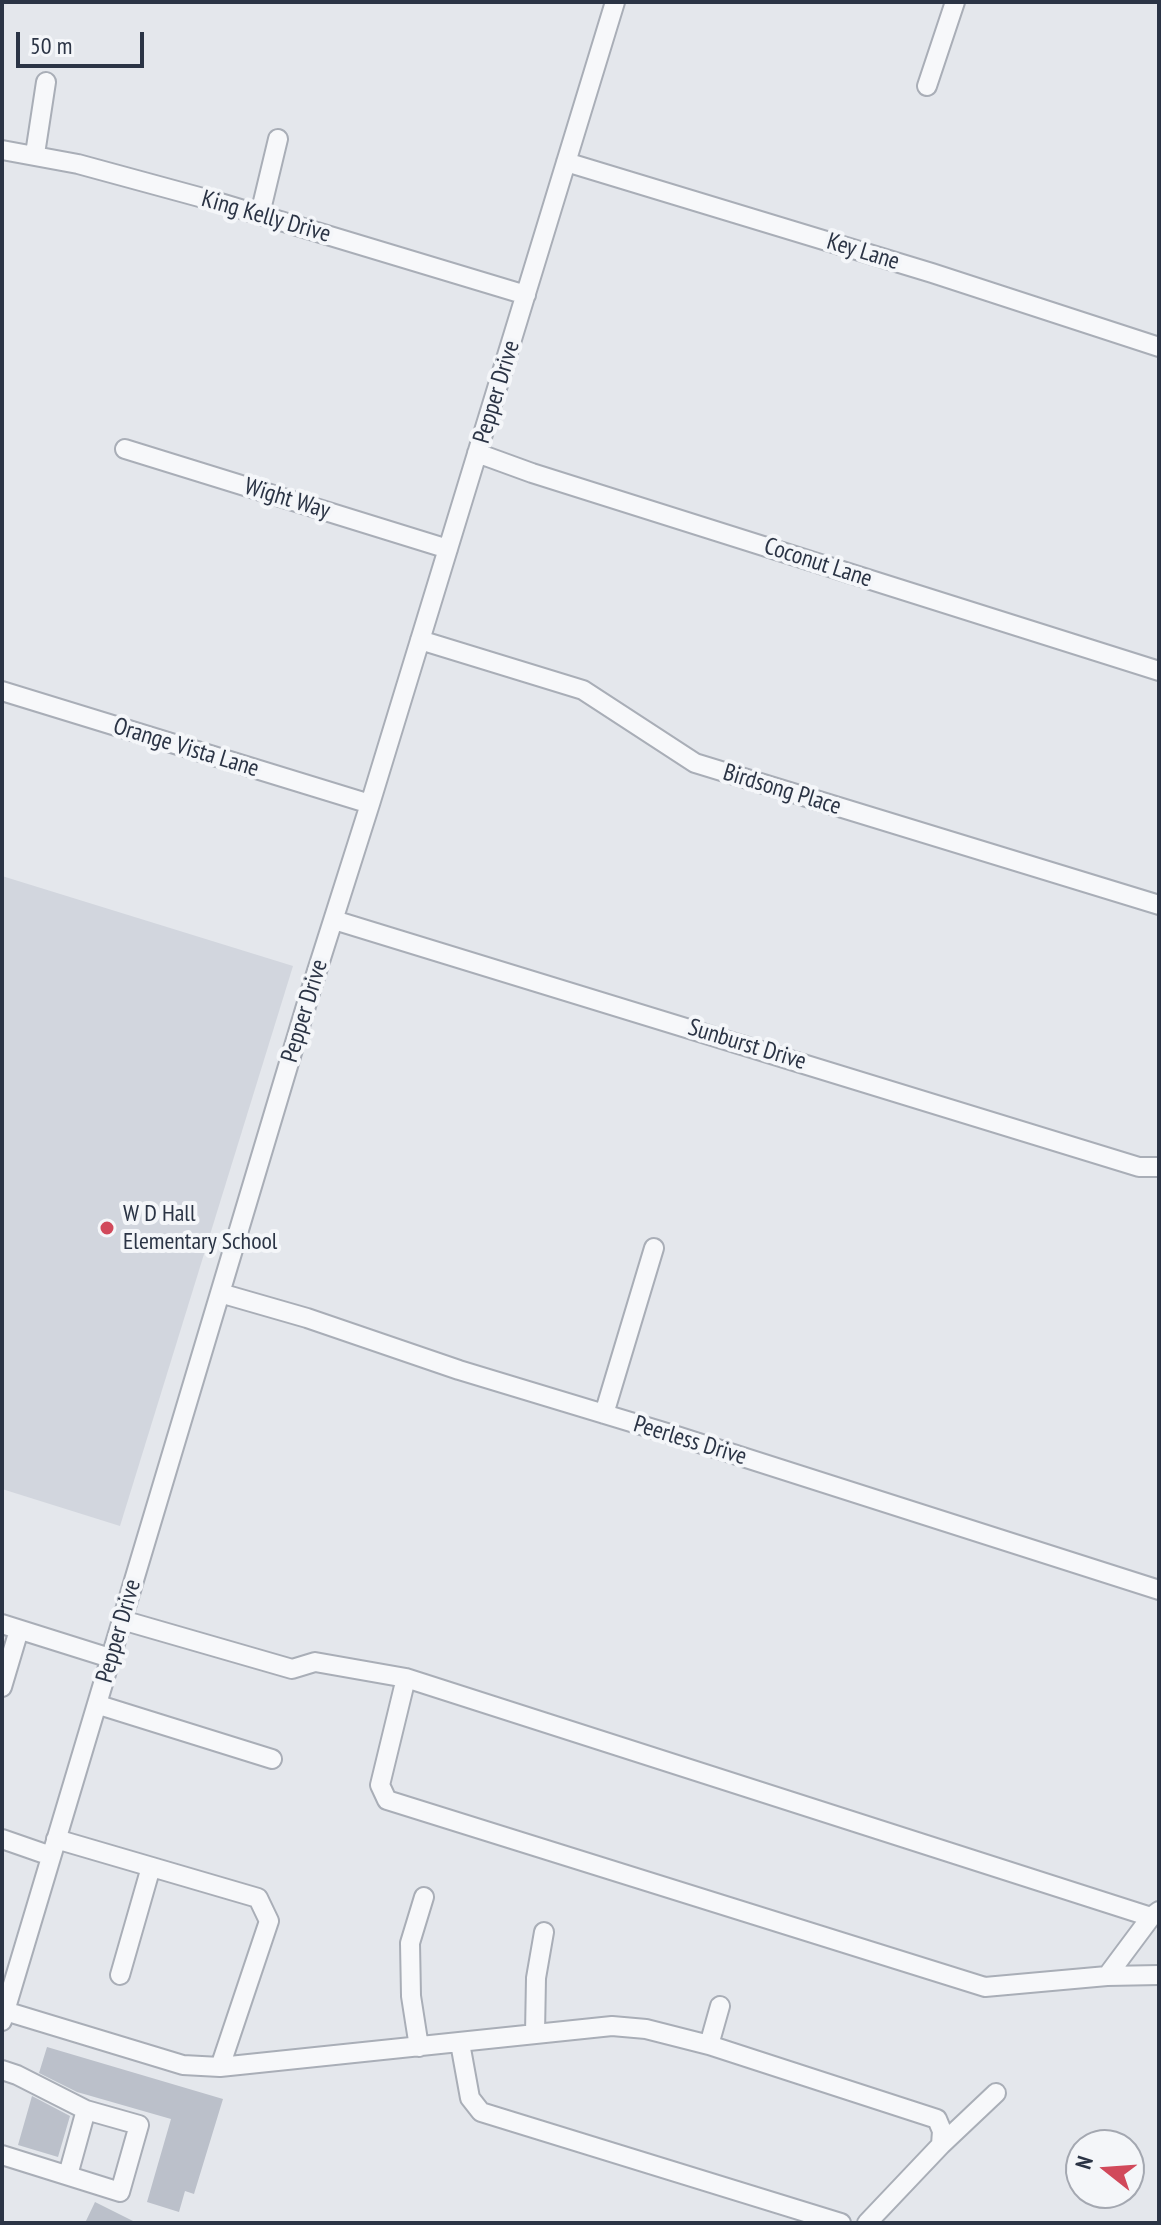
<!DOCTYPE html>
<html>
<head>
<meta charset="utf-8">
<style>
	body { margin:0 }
	#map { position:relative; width:1161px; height:2225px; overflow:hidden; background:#e4e7ec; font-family:"PT Sans Narrow",sans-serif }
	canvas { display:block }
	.frame { position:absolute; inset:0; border:4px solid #2b3445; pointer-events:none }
	.north { position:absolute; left:1065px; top:2129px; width:80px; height:80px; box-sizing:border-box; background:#f4f6f9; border:2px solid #a4a8b1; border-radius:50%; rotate:287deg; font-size:22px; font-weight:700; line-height:32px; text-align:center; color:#2b3445 }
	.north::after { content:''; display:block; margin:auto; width:28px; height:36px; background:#d1495b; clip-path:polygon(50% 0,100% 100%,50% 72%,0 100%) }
	.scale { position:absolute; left:16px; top:32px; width:128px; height:36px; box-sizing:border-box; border:4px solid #2b3445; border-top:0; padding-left:10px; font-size:24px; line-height:28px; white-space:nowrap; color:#2b3445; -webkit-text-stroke:6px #f4f6f9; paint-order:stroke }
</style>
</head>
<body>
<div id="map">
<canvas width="1161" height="2225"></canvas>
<div class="frame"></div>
<div class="north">N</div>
<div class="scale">50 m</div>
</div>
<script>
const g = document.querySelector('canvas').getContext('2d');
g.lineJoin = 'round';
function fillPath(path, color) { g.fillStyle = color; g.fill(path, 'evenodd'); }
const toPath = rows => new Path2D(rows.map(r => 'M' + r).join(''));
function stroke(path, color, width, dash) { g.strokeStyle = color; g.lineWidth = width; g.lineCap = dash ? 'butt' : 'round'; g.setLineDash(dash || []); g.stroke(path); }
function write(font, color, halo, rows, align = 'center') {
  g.font = font + ' "PT Sans Narrow",sans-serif'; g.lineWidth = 8; g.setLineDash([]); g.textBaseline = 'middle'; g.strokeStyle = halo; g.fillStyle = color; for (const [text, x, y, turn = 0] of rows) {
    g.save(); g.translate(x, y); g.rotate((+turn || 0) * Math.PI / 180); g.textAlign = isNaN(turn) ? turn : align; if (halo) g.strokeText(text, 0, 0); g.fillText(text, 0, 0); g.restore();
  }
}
fillPath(toPath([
	[2,876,293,966,120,1526,2,1489]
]), '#d2d6de');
fillPath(toPath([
	[47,2047,223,2099,194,2194,185,2191,179,2212,147,2202,171,2119,77,2092,39,2073],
	[32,2096,70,2116,58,2157,18,2145],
	[95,2202,137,2223,85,2223]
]), '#bbc0ca');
const minor = toPath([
	[927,86,955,2],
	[2,150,78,164,214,201,526,295],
	[35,154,46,82],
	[566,162,932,273,1159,347],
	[260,214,278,139],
	[125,449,448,549],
	[477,453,532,473,1159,671],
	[420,640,583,690,695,763,1159,905],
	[2,691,370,804],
	[334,920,1139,1167,1159,1167],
	[220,1293,307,1318,459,1370,677,1436,1159,1590],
	[604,1414,654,1248],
	[122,1620,292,1669,315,1662,406,1678,1151,1917],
	[2,1624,110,1658],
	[406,1678,380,1785,387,1800,985,1987,1107,1976,1159,1975],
	[2,1687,19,1630],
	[99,1705,272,1759],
	[2,1839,51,1856],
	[56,1839,258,1898,269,1921,220,2067],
	[120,1975,151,1867],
	[1107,1976,1151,1917,1159,1911],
	[5,2011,183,2065,220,2067,612,2026,646,2029,709,2045,937,2119,942,2131,941,2145,867,2223],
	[2,2021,309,996,370,804,615,2],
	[535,2033,536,1978,544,1932],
	[460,2043,470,2098,481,2112,841,2223],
	[709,2045,720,2006],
	[419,2047,411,1996,410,1943,424,1897],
	[2,2070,17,2075,86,2110],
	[941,2145,996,2093],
	[2,2155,120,2192,139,2125,86,2110,68,2175]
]);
stroke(minor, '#a9aeb7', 22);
stroke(minor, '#f7f8fa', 18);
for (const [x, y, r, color] of [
	[107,1228,8,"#d1495b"]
]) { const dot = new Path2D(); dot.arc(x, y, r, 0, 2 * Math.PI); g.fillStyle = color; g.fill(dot); stroke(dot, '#f4f6f9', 3); }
write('24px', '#2b3445', '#f4f6f9', [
	["King Kelly Drive",266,217,16],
	["Key Lane",863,252,17],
	["Pepper Drive",497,392,-73],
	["Wight Way",287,499,17],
	["Coconut Lane",818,563,18],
	["Orange Vista Lane",186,748,17],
	["Birdsong Place",782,790,17],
	["Pepper Drive",305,1011,-73],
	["Sunburst Drive",747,1045,17],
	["Peerless Drive",690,1441,17],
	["Pepper Drive",119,1631,-74]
]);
write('24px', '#2b3445', '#f4f6f9', [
	["W D Hall",123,1214],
	["Elementary School",123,1242]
], 'left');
</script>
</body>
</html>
